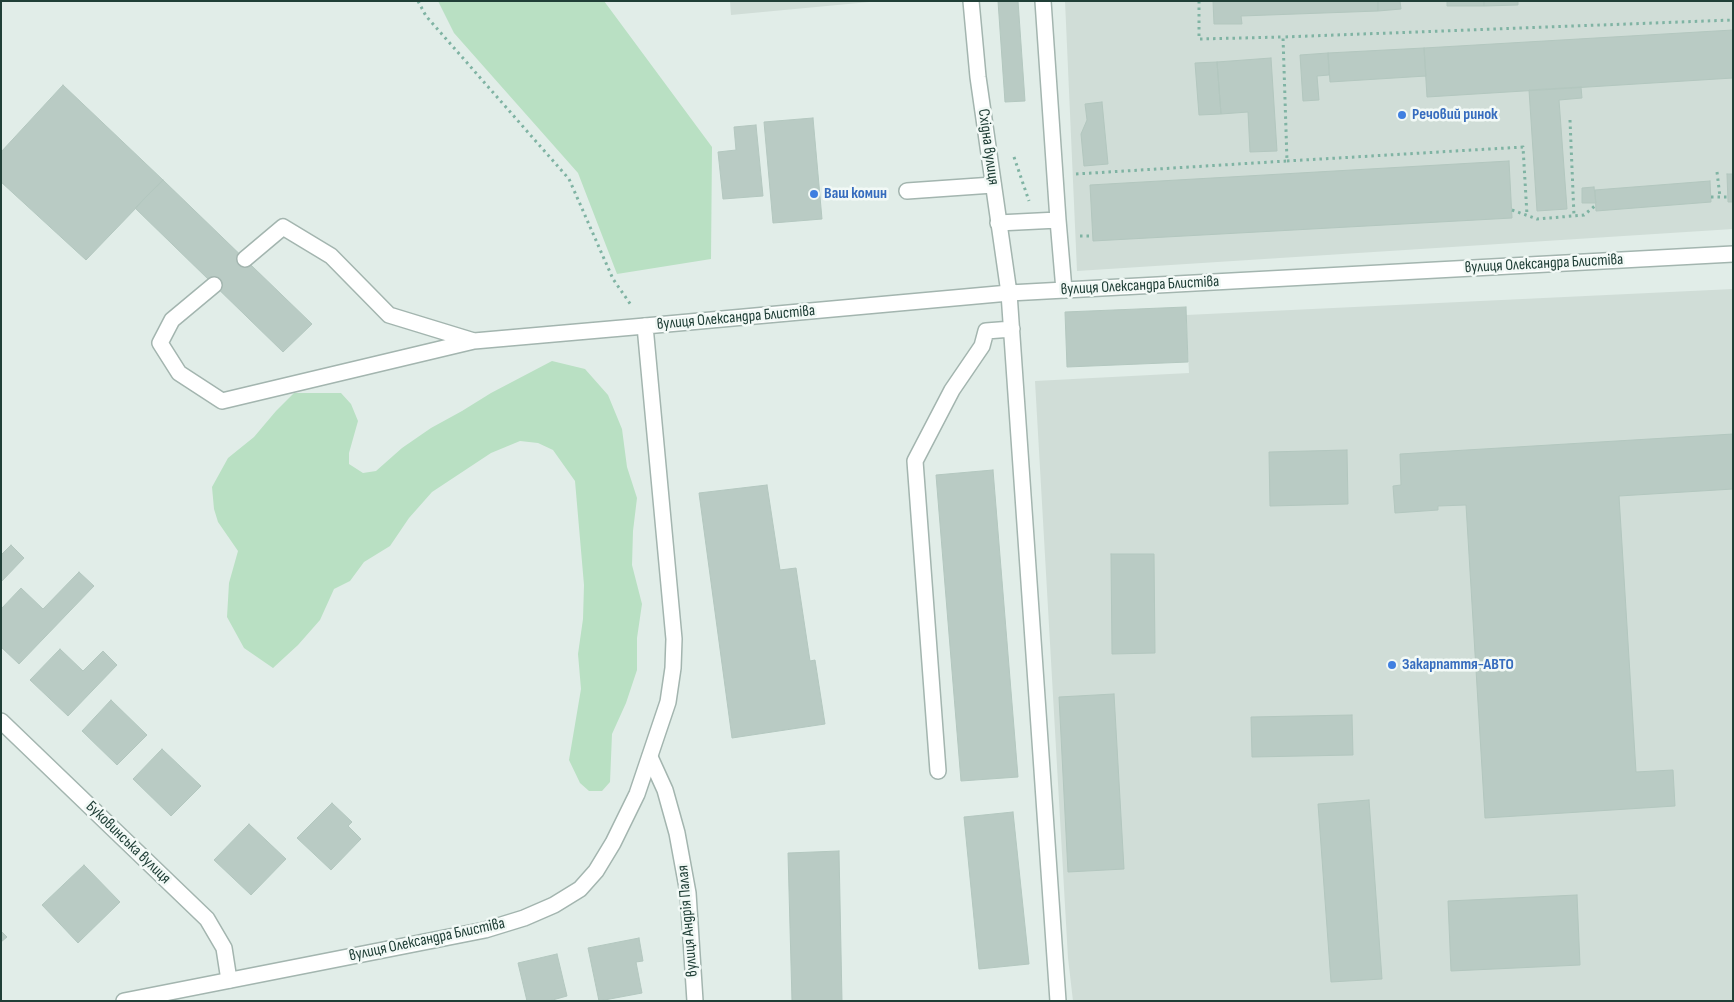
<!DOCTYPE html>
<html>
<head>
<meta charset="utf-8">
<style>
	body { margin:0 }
	#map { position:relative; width:1734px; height:1002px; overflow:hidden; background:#e1ede8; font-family:"Sofia Sans Condensed",sans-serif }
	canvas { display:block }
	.frame { position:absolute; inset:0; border:2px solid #203f37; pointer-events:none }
</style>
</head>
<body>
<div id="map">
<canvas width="1734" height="1002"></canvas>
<div class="frame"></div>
</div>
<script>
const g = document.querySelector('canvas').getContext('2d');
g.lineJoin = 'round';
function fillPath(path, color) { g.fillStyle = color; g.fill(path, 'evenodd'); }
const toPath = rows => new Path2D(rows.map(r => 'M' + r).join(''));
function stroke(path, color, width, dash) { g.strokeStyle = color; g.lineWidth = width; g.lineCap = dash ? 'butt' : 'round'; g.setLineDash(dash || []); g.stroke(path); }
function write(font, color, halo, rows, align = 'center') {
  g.font = font + ' "Sofia Sans Condensed",sans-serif'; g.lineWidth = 5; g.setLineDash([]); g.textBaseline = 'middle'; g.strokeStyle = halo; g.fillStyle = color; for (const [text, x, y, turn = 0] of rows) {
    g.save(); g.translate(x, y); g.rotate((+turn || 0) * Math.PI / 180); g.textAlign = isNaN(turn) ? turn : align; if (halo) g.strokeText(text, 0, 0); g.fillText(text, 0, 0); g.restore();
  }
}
fillPath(toPath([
	[730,1,880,1,731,15],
	[1065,1,1733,1,1733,229,1077,271],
	[1733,289,1733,1001,1073,1001,1068,958,1035,381,1189,373,1186,315]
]), '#d0ddd7');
fillPath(toPath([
	[438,1,604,1,712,147,711,259,617,274,578,173,454,33],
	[552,361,585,369,608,395,622,429,627,467,637,498,633,531,632,565,642,604,637,638,637,670,626,703,612,734,610,782,602,791,589,791,580,783,569,760,581,689,578,654,583,619,584,585,575,481,553,450,538,443,520,441,491,453,432,492,409,518,390,546,364,562,350,581,334,589,320,620,298,645,273,668,244,648,227,617,229,583,238,551,218,522,214,509,212,487,228,458,254,437,276,411,294,393,341,393,351,404,358,421,349,453,349,464,363,473,376,471,402,448,431,428,462,411,491,393]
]), '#b9e0c3');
const building = toPath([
	[998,1,1018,1,1025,101,1005,102,998,1],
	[1213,1,1378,1,1378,11,1241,16,1242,24,1214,24,1213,1],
	[1378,1,1400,1,1401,9,1378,11,1378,1],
	[1447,1,1484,1,1484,6,1447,6,1447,1],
	[1484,1,1518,1,1518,5,1484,6,1484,1],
	[1733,30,1733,78,1427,97,1424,48,1733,30],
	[1424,48,1426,76,1330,82,1328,53,1424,48],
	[1328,53,1329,75,1317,76,1319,100,1303,101,1300,55,1328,53],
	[1271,58,1277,151,1250,152,1248,112,1221,114,1217,62,1271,58],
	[1217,62,1221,114,1199,115,1195,63,1217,62],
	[63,85,163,180,86,260,1,182,1,152,63,85],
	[1581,87,1582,98,1559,100,1567,209,1537,211,1529,90,1581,87],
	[1102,102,1108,164,1084,166,1081,134,1087,120,1085,104,1102,102],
	[813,118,822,219,773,223,764,122,813,118],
	[756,125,763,196,723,199,718,152,736,150,734,127,756,125],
	[1509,161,1512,218,1093,241,1090,185,1509,161],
	[1727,174,1733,174,1733,202,1728,202,1727,174],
	[163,180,312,324,283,352,135,208,163,180],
	[1710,181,1711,202,1596,211,1595,190,1710,181],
	[1594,187,1596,203,1582,203,1582,188,1594,187],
	[1186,307,1188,362,1067,367,1065,312,1186,307],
	[1733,434,1733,489,1619,496,1636,772,1673,770,1675,806,1485,818,1466,505,1438,506,1438,510,1395,513,1393,486,1401,485,1400,454,1733,434],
	[1347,450,1348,504,1270,506,1269,452,1347,450],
	[993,470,1018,777,961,781,936,475,993,470],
	[767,485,780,570,796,568,810,661,815,660,825,724,732,738,699,493,767,485],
	[11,545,24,558,1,582,1,555,11,545],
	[1111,554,1154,554,1155,653,1112,654,1111,554],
	[79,572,94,586,19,664,1,647,1,609,21,588,43,609,79,572],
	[60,649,83,671,103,651,117,665,68,716,30,680,60,649],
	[1114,694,1124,869,1068,872,1059,697,1114,694],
	[111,700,147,735,117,765,82,731,111,700],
	[1352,715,1353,755,1252,757,1251,717,1352,715],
	[162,749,201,786,171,816,133,779,162,749],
	[1369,800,1382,979,1331,982,1318,804,1369,800],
	[332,803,352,822,348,826,361,839,331,870,297,838,332,803],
	[1013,812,1029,964,979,969,964,817,1013,812],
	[249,824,286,859,251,895,214,860,249,824],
	[839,851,842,1001,792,1001,788,853,839,851],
	[84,865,120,902,78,943,42,905,84,865],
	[1577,895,1580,965,1451,971,1448,901,1577,895],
	[1,931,7,937,1,942,1,931],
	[639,938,643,961,636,962,642,993,599,1001,588,948,639,938],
	[557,954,567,996,549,1001,527,1001,518,963,557,954]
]);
fillPath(building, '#b9cbc4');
stroke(building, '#b3c7bf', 1);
const service = toPath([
	[907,191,993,185],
	[1058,220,1064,290],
	[998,223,1058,220,1043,1],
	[214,285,172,320,160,343,179,373,222,401,474,341,389,315,331,256,283,227,245,259],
	[1009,293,1058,1001],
	[474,341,645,326],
	[938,771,915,461,952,390,982,346,986,331,1012,329]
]);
const minor = toPath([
	[1,721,207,919,224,948,229,980],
	[650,757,665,790,677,833,688,893,695,1001]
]);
const tertiary = toPath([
	[971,1,978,77,1009,293],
	[124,1001,485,930,524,918,554,905,580,889,596,871,613,843,637,794,668,702,673,668,674,639,645,326,1009,293,1733,254]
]);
stroke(service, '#a3b5af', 18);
stroke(minor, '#a3b5af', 18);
stroke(tertiary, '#a3b5af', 18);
stroke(toPath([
	[418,1,426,16,569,179,613,279,631,305],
	[1199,1,1199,39,1283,37],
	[1570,120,1574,216],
	[1014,157,1029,201],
	[1287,161,1523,147,1527,215],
	[1717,172,1720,197],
	[1076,174,1287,161,1283,37,1733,20],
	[1711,197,1728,197],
	[1512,210,1537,219,1584,215,1596,205],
	[1080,236,1092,236]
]), '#7fb3a3', 3, [2.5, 4]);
stroke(service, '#fff', 15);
stroke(minor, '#fff', 15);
stroke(tertiary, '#fff', 15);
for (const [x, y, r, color] of [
	[1402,115,5,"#3f7fe0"],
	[814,194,5,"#3f7fe0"],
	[1392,665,5,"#3f7fe0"]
]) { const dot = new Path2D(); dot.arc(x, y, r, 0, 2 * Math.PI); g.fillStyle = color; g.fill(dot); stroke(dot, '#f2f9f6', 2); }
write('bold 16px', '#366cbe', '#f2f9f6', [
	["Речовий ринок",1412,115],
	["Ваш комин",824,194],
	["Закарпаття-АВТО",1402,665]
], 'left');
write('16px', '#203f37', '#f2f9f6', [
	["Східна вулиця",988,147,82],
	["вулиця Олександра Блистіва",1544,264,-3],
	["вулиця Олександра Блистіва",1140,286,-3],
	["вулиця Олександра Блистіва",736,318,-5],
	["Буковинська вулиця",128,843,44],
	["вулиця Андрія Палая",688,921,-95],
	["вулиця Олександра Блистіва",427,940,-12]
]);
</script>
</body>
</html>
